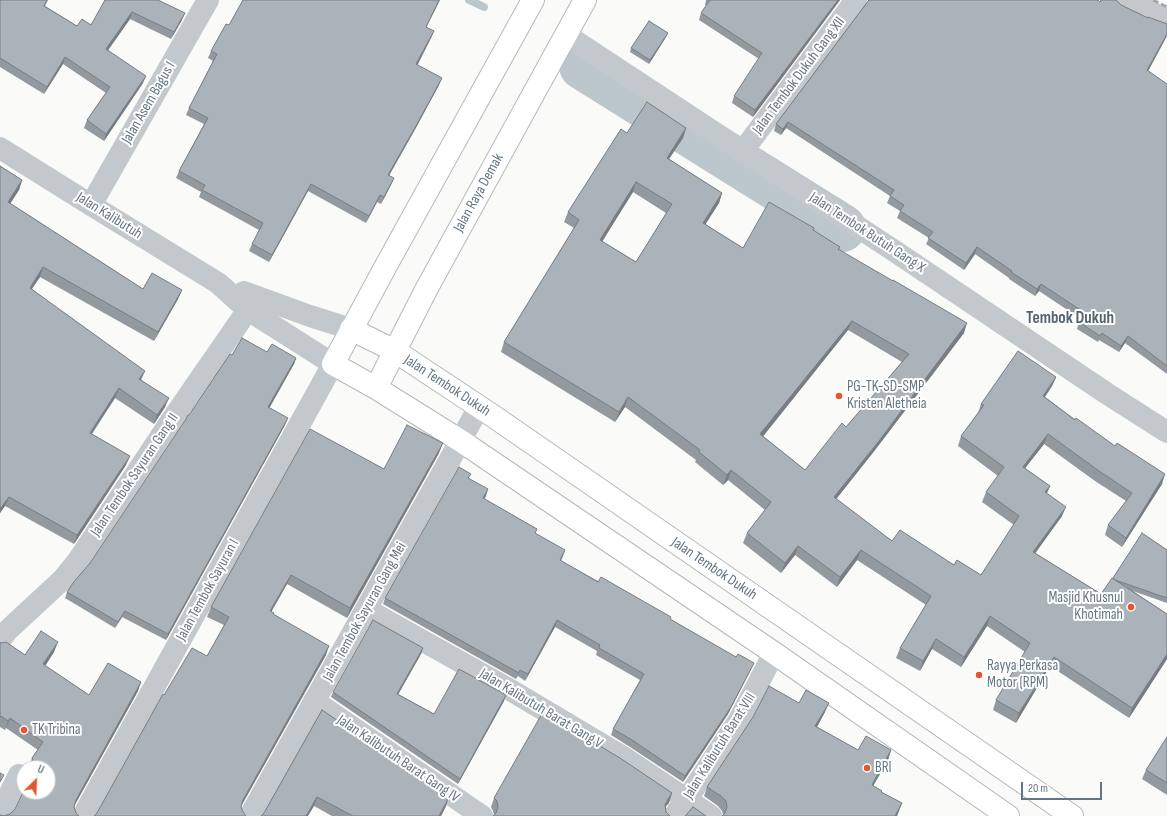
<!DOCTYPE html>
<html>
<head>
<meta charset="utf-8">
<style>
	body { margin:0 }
	#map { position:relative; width:1167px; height:816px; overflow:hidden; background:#fafaf8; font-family:"Sofia Sans Condensed",sans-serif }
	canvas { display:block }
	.north { position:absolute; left:16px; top:760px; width:40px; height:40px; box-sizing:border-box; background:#fff; border:1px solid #c1c8cd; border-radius:50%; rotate:24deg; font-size:11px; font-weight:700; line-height:16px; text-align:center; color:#657683 }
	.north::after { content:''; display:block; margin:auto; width:14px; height:18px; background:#e4572e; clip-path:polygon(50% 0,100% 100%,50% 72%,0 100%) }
	.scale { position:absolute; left:1021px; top:782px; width:81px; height:18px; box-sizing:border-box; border:2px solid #657683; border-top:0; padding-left:5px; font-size:12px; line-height:14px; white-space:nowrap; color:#657683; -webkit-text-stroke:3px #fff; paint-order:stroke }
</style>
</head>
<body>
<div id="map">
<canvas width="1167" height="816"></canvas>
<div class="north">U</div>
<div class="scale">20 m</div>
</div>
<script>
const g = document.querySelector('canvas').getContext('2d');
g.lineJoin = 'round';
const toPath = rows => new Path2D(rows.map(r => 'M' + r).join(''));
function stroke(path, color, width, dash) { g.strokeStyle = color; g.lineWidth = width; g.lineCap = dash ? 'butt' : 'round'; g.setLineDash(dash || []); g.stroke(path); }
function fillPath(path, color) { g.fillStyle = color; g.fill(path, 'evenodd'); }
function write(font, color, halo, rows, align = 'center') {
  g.font = font + ' "Sofia Sans Condensed",sans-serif'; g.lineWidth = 4; g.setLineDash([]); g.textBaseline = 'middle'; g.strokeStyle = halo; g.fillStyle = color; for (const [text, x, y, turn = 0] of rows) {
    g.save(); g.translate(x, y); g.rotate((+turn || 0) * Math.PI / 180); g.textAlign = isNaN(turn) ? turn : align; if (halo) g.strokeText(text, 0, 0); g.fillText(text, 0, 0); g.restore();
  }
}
stroke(toPath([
	[469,0,484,7]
]), '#bbc7cb', 8);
stroke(toPath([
	[583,66,842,228]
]), '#bbc7cb', 48);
const highway = toPath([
	[533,0,388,262,333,364,376,388,461,441,774,653,1008,816],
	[351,329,395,351,493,416,1072,816],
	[376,388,427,288,585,0]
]);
stroke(highway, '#b4b9bd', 24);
stroke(toPath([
	[1124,0,1167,19],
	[566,35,896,252,1106,393,1167,432],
	[0,148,91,205,218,283,248,310,333,364,83,816],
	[742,152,856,0],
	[91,205,208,0],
	[244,292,310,316,351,329],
	[366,609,507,688,623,757,711,816],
	[0,640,7,631,63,579,77,562,173,418,256,298],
	[314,701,482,816],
	[0,813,19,775],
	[250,816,448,463,479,407],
	[674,816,687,799,739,720,774,653]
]), '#c3c8cc', 22);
stroke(highway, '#fff', 22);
stroke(toPath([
	[1153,0,1167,7]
]), '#a2aab0', 3, [6, 3]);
fillPath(toPath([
	[0,0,48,0,45,6,77,26,91,25,105,0,182,20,171,39,130,19,108,50,143,83,104,141,84,128,87,120,106,93,63,64,44,94,0,67],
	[706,0,840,0,753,117,732,103,734,96,759,59,699,20,701,13,706,5,705,5],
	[868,0,1098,0,1148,71,1167,84,1167,374,1125,343,1119,352,1099,340,1098,342,1077,329,1079,322,1081,319,1039,291,1035,296,1009,279,1009,278,975,254,964,270,926,244,929,238,897,218,900,211,887,203,890,196,786,128,781,135,774,131,776,124,868,1],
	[229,25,426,27,434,31,431,38,417,65,439,85,413,133,389,176,391,185,381,204,377,202,366,223,308,191,269,262,249,251,252,244,259,230,199,197,201,192,176,178,179,171,204,124,186,115,189,108,213,61,208,58,211,51],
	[666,37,649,64,630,52,631,48],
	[686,128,683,138,669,159,722,193,719,203,705,224,743,248,813,230,840,247,839,250,964,333,875,450,836,499,892,541,981,575,1014,525,982,502,986,492,998,476,958,446,961,436,978,413,981,404,1056,377,1052,386,1045,397,1162,484,1122,547,1105,535,1108,525,1126,501,1095,481,1044,444,1025,468,1050,486,1047,493,1062,516,1035,553,1101,594,1113,578,1167,550,1167,603,1133,591,1167,614,1167,659,1129,718,1050,666,1016,723,993,710,996,700,1025,652,987,626,961,667,932,649,920,671,896,658,900,648,926,605,857,560,837,587,795,555,781,573,743,543,747,533,765,510,728,480,723,485,695,462,696,460,625,407,615,422,501,352,504,342,574,228,564,222,568,212,627,133],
	[633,192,666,213,636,262,602,241],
	[848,330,902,362,846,427,805,470,763,436],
	[0,166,22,180,19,190,10,203,143,289,182,290,178,299,154,341,40,277,32,289,142,380,165,407,154,424,115,398,92,434,126,465,74,544,5,506,0,513],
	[267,352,296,358,294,364,269,408,285,425,166,640,122,617,115,628,65,598,67,592,90,563,189,415,232,355],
	[439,453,347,618,287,584,271,612,273,614,326,655,241,806,243,812,97,813,164,695,207,656,224,625,207,617,211,607,384,469],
	[469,478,486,496,484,499,537,529,535,533,563,556,561,561,670,620,751,669,728,714,683,782,630,747,611,735,613,729,640,680,596,655,597,651,555,627,525,681,518,676,516,679,383,604,385,598],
	[0,642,25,655,54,652,45,666,89,695,138,691,74,806,76,813,4,816,10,814,15,809,48,768,29,768,32,758,38,750,6,728,5,730,0,727],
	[423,648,421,654,398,694,434,714,504,701,458,784,331,697,333,692],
	[799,703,825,712,817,727,858,750,891,750,888,760,873,786,881,792,902,803,897,816,722,816,723,815,722,811,718,806,704,796,707,787],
	[322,710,446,806,441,816,332,816,314,806,264,813],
	[1167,737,1167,795,1142,779,1146,770],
	[494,798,669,803,665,807,666,812,494,815,493,811,491,807]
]), '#929a9f');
fillPath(toPath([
	[439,0,440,0,423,34,426,27],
	[838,0,840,0,753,117,755,110],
	[132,12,130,19,104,56,106,49],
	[185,13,182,20,171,39,174,32],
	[434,31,431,38,414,72,416,64],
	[668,33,666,37,649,64,650,60],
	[1167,34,1167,36,1145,77,1147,70],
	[65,57,63,64,44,94,47,87],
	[146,76,143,83,104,141,106,134],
	[442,78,439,85,413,133,385,182,388,175],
	[788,122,786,128,781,135,783,129],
	[686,128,683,138,663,168,667,158],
	[394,178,391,185,381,204,384,197],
	[22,180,19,190,5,212,8,202],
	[636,182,633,192,597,250,600,240],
	[311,184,308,191,269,262,272,255],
	[722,193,719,203,700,233,703,223],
	[380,195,377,202,366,223,369,216],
	[977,247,975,254,964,270,966,263],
	[43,267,40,277,26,297,30,288],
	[1041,284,1039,291,1035,296,1037,289],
	[182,290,178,299,154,341,158,332],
	[852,321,848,330,757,444,760,434],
	[967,323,964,333,875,450,830,507,834,497],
	[1128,336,1125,343,1119,352,1121,346],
	[296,358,294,364,266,414,268,407],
	[145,371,141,380,139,379],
	[1056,377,1052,386,1039,405,1043,396],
	[119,388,115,398,86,442,90,433],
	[628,397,625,407,615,422,619,412],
	[169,398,165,407,154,424,157,415],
	[288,418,285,425,166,640,168,634],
	[1048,434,1044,444,1019,476,1023,467],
	[443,443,439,453,347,618,350,608],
	[130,456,126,465,74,544,77,535],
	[731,470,728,480,723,485,727,475],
	[1165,474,1162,484,1122,547,1126,538],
	[1050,486,1046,495,1045,492],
	[488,489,486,496,480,505,483,498],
	[9,497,5,506,0,513,0,509],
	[1066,507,1062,516,1029,562,1033,552],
	[798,546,795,555,781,573,785,563],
	[565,550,563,556,557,567,560,560],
	[861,550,857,560,837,587,840,577],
	[291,575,287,584,266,621,270,611],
	[125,611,122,617,115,628,118,622],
	[990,616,987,626,961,667,964,657],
	[557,620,555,627,525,681,528,674],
	[936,639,932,649,920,671,923,661],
	[58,642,54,652,40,674,43,664],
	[329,646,326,655,239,810,243,800],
	[423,648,421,654,395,700,397,694],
	[1167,654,1167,659,1129,718,1132,708],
	[1054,657,1050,666,1016,723,1019,713],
	[754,663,751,669,728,714,683,782,685,776],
	[141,682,138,691,72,810,76,800],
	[506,695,504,701,458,784,460,779],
	[829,703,825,712,812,736,815,726],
	[10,718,6,728,5,730,8,721],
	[891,750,888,760,868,795,872,785],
	[672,793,669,803,664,808,668,799],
	[317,797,314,806,308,816,306,816],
	[449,797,446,806,441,816,439,816],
	[902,803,897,816,895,816]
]), '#777d82');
const building = toPath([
	[0,0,47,0,44,6,77,26,82,19,91,25,105,0,158,0,185,13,174,32,132,12,106,49,146,76,106,134,87,120,110,87,65,57,47,87,0,58,0,0],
	[243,0,439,0,426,27,434,31,416,64,442,78,416,126,388,175,394,178,384,197,380,195,369,216,311,184,272,255,252,244,263,223,202,190,205,185,179,171,208,118,189,108,217,54,211,51,226,24,229,25,243,0],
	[710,0,838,0,755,110,734,96,762,53,701,13,710,0],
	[869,0,1098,0,1100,2,1101,0,1116,0,1121,5,1148,18,1148,17,1167,24,1167,34,1147,70,1167,84,1167,366,1128,336,1121,346,1102,333,1100,336,1079,322,1085,313,1041,284,1037,289,1011,272,1012,271,977,247,966,263,928,238,933,232,900,211,904,205,890,196,894,190,788,122,783,129,776,124,869,0],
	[649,21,668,33,650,60,631,48,649,21],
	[647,102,686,128,667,158,722,193,703,223,743,248,769,202,814,228,813,230,840,247,838,249,893,281,893,280,967,323,879,441,834,497,892,541,900,530,954,565,957,560,981,575,1019,516,986,492,1004,467,961,436,984,405,981,404,1018,351,1056,377,1043,396,1075,420,1076,418,1115,446,1117,443,1165,474,1126,538,1108,525,1132,493,1099,471,1048,434,1023,467,1050,486,1045,492,1066,507,1033,552,1101,594,1112,578,1167,614,1167,654,1132,708,1054,657,1019,713,996,700,1030,643,990,616,964,657,936,639,923,661,900,648,931,596,861,550,840,577,798,546,785,563,747,533,771,502,731,470,727,475,699,452,700,450,628,397,619,412,504,342,579,220,568,212,621,129,627,133,647,102],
	[636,182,672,204,636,262,600,240,636,182],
	[852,321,909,354,846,427,842,423,805,470,760,434,852,321],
	[0,166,22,180,8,202,143,289,152,273,182,290,158,332,43,267,30,288,145,371,139,379,169,398,157,415,119,388,90,433,130,456,77,535,9,497,0,509,0,166],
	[242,338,267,352,272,344,296,358,268,407,288,418,168,634,125,611,118,622,67,592,73,583,90,563,186,419,188,415,189,415,230,354,232,355,242,338],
	[407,425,443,443,350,608,291,575,270,611,274,613,273,614,329,646,243,800,241,807,243,812,246,816,94,816,97,813,163,694,164,695,192,648,207,656,229,617,211,607,310,429,384,469,407,425],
	[459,467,471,474,468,478,488,489,483,498,537,529,535,533,565,550,560,560,598,582,601,577,671,617,670,619,736,657,738,654,754,663,731,707,685,776,632,740,613,729,644,674,599,648,600,645,557,620,528,674,520,670,519,673,385,598,459,467],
	[1142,533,1167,550,1167,598,1115,580,1113,578,1142,533],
	[373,620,423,648,397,694,434,714,459,669,506,695,460,779,333,692,373,620],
	[41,631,58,642,43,664,89,695,108,663,141,682,76,800,74,807,76,813,79,816,0,816,0,815,4,816,10,814,15,809,24,790,24,792,48,792,48,768,34,768,35,764,32,758,43,742,10,718,8,721,1,716,0,717,0,642,1,643,6,642,25,655,41,631],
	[769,686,799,703,806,690,829,703,815,726,858,750,866,736,891,750,872,785,882,791,881,792,902,803,895,816,722,816,725,813,727,807,726,801,721,796,707,787,753,717,769,686],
	[322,710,449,797,439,816,353,816,317,797,306,816,261,816,264,813,322,710],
	[543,712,620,758,672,793,668,799,665,805,666,812,670,816,493,816,496,813,498,807,497,801,494,798,543,712],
	[1167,737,1167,783,1146,770,1167,737],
	[0,773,4,775,0,782,0,773],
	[693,807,706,816,685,816,687,814,693,807]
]);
fillPath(building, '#aab3b9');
stroke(building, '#777d82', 1);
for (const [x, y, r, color] of [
	[839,396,4,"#e4572e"],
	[1131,607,4,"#e4572e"],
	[979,675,4,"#e4572e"],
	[24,730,4,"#e4572e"],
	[867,768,4,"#e4572e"]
]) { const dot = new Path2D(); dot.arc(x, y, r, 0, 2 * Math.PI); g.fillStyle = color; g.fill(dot); stroke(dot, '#fff', 1.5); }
write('15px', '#657683', '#fff', [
	["Jalan Tembok Dukuh Gang XII",799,76,-53],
	["Jalan Asem Bagus I",149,103,-60],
	["Jalan Raya Demak",479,193,-61],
	["Jalan Kalibutuh",109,216,32],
	["Jalan Tembok Butuh Gang X",867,233,33],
	["Jalan Tembok Dukuh",447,386,33],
	["Jalan Tembok Sayuran Gang II",135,475,-56],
	["Jalan Tembok Dukuh",714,569,34],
	["Jalan Tembok Sayuran I",208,590,-61],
	["Jalan Tembok Sayuran Gang Mei",365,612,-61],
	["Jalan Kalibutuh Barat Gang V",541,709,31],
	["Jalan Kalibutuh Barat VIII",720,746,-58],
	["Jalan Kalibutuh Barat Gang IV",398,759,34]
]);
write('15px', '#657683', '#fff', [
	["PG-TK-SD-SMP",847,387],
	["Kristen Aletheia",847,404],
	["Masjid Khusnul",1123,598,"right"],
	["Khotimah",1123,615,"right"],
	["Rayya Perkasa",987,666],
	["Motor (RPM)",987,683],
	["TK Tribina",32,730],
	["BRI",875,768]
], 'left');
write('bold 17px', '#57646e', '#fff', [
	["Tembok Dukuh",1070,319]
]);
</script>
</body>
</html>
